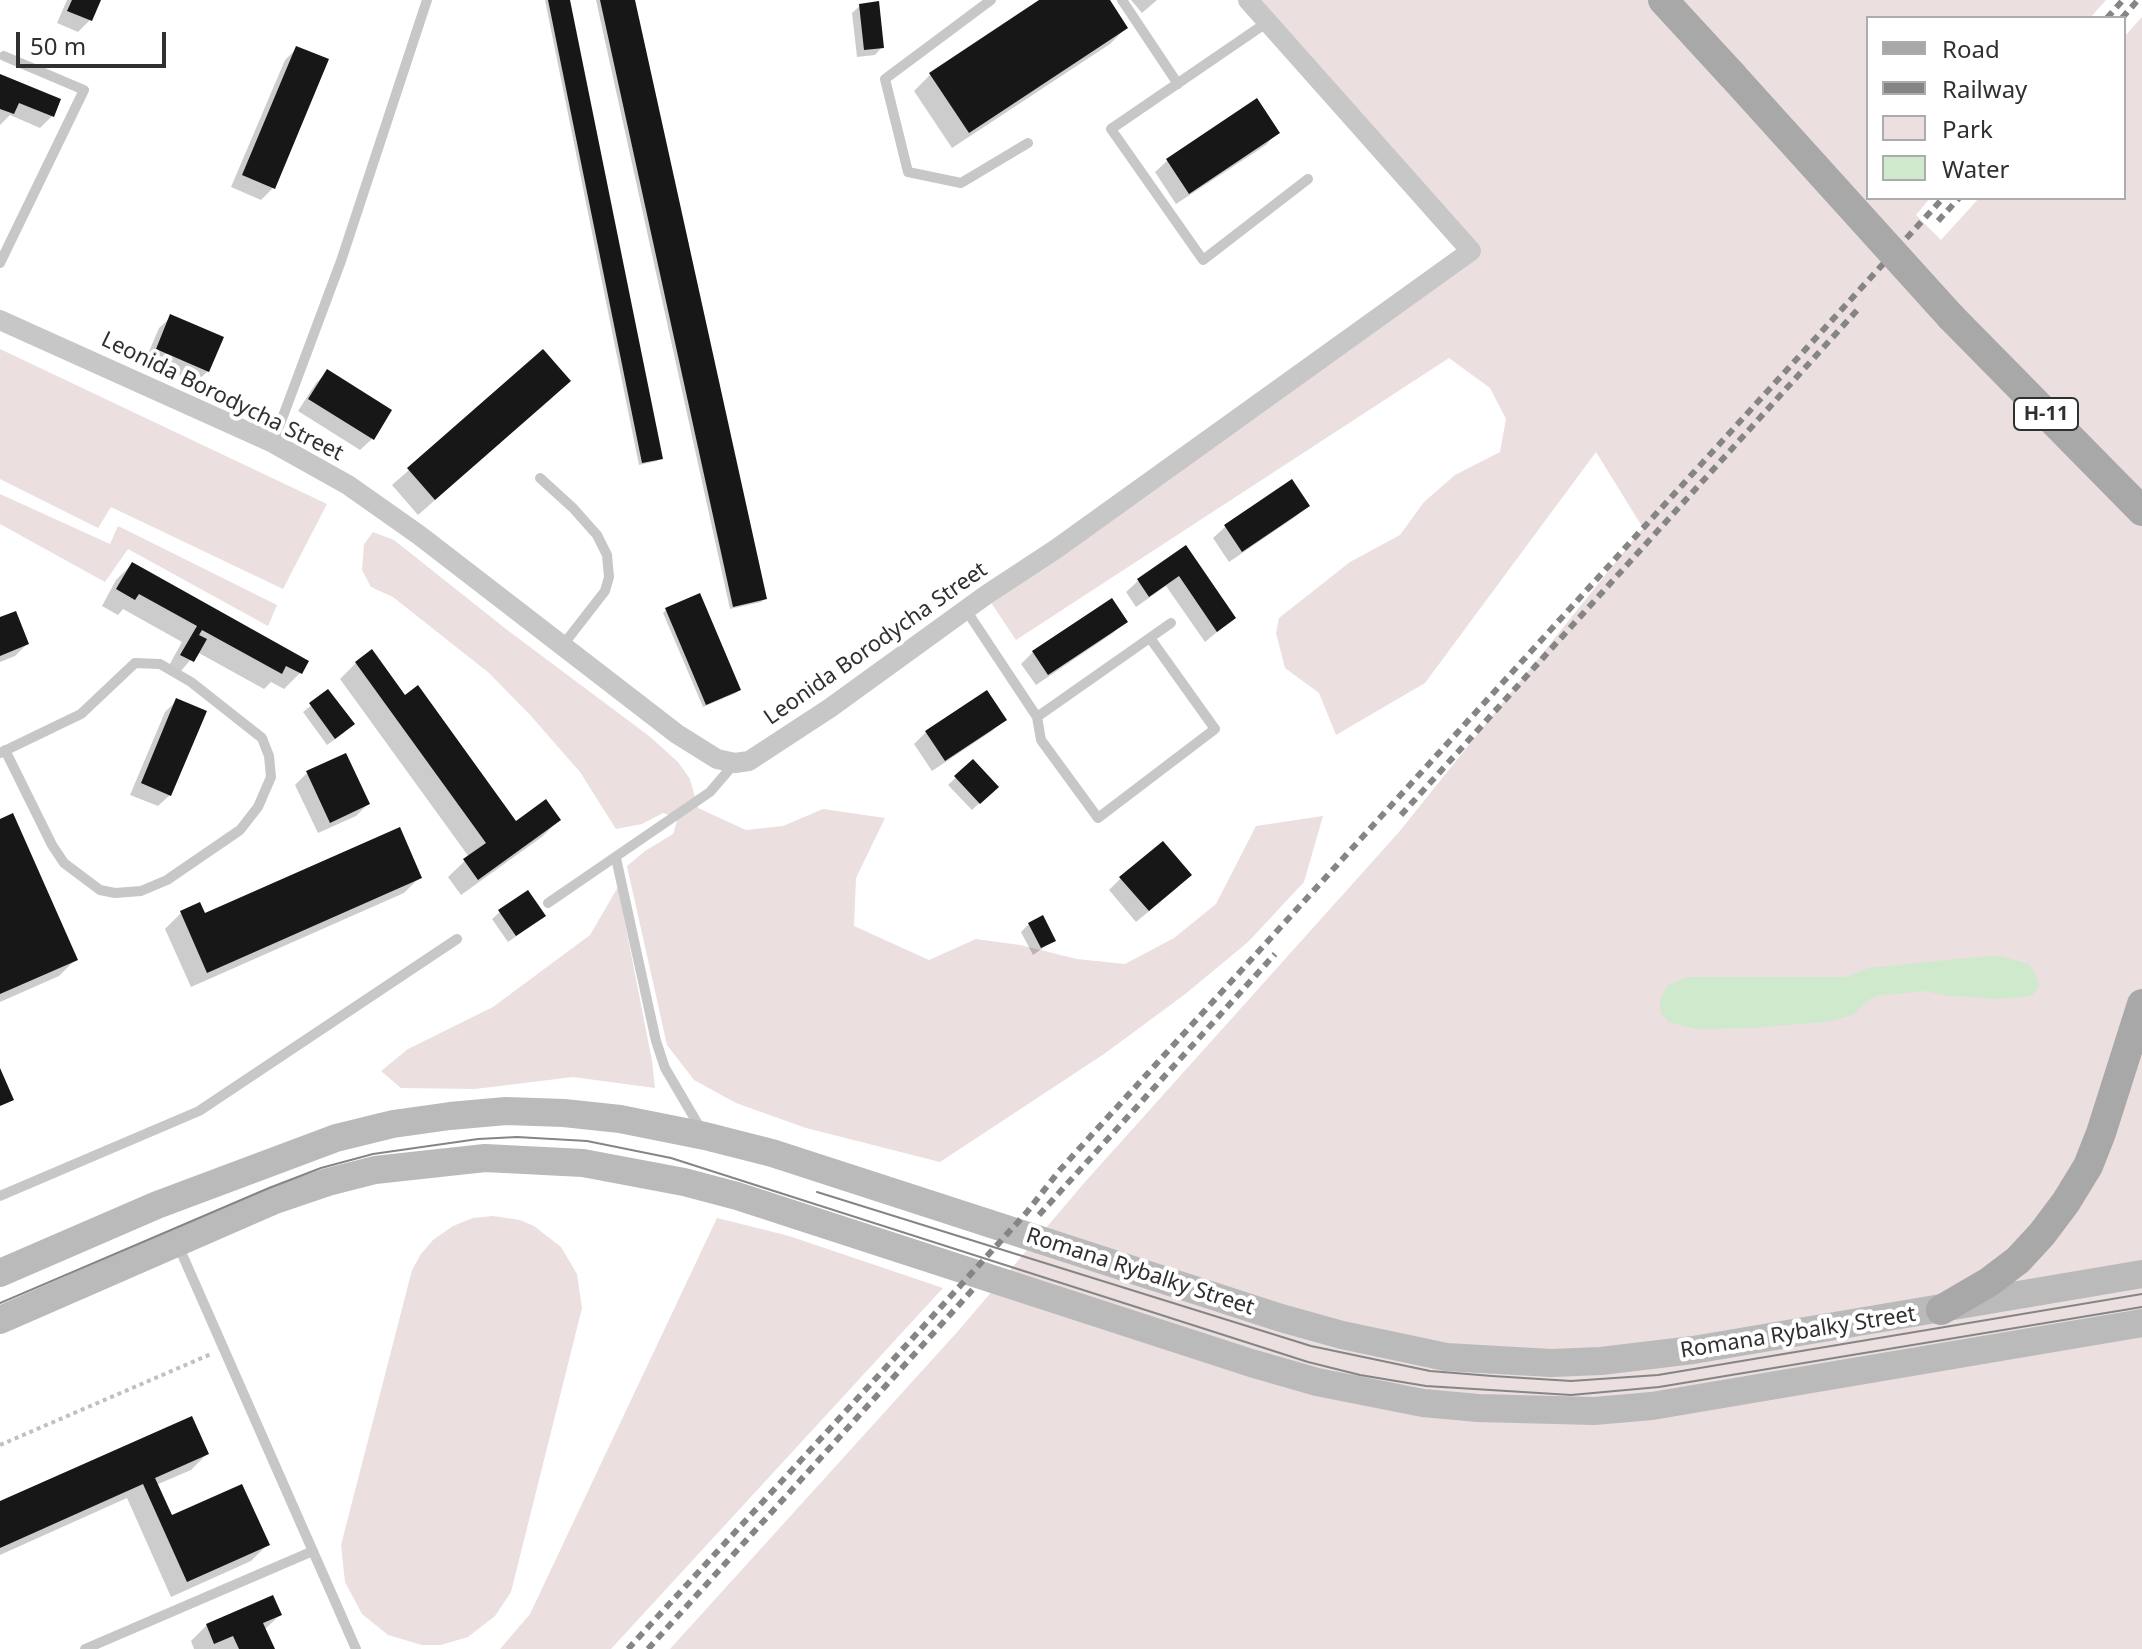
<!DOCTYPE html>
<html>
<head>
<meta charset="utf-8">
<style>
	body { margin:0 }
	#map { position:relative; width:2142px; height:1649px; overflow:hidden; background:#fff; font-family:"Noto Sans",sans-serif }
	canvas { display:block }
	.legend { position:absolute; left:1866px; top:16px; width:260px; height:184px; box-sizing:border-box; background:#fff; border:2px solid #acacac; margin:0; padding:10px 14px; list-style:none; font-size:24px; color:#303030 }
	.legend li { display:flex; align-items:center; gap:16px; height:40px }
	.legend b { width:40px; border:2px solid #acacac }
	.scale { position:absolute; left:16px; top:32px; width:150px; height:36px; box-sizing:border-box; border:4px solid #303030; border-top:0; padding-left:10px; font-size:24px; line-height:28px; white-space:nowrap; color:#303030; -webkit-text-stroke:6px #fff; paint-order:stroke }
</style>
</head>
<body>
<div id="map">
<canvas width="2142" height="1649"></canvas>
<ul class="legend">
<li><b style="height:10px;background:#a8a8a8"></b>Road</li>
<li><b style="height:10px;background:#858585"></b>Railway</li>
<li><b style="height:22px;background:#ebdfdf"></b>Park</li>
<li><b style="height:22px;background:#cfe9cd"></b>Water</li>
</ul>
<div class="scale">50 m</div>
</div>
<script>
const g = document.querySelector('canvas').getContext('2d');
g.lineJoin = 'round';
function fillPath(path, color) { g.fillStyle = color; g.fill(path, 'evenodd'); }
const toPath = rows => new Path2D(rows.map(r => 'M' + r).join(''));
function stroke(path, color, width, dash) { g.strokeStyle = color; g.lineWidth = width; g.lineCap = dash ? 'butt' : 'round'; g.setLineDash(dash || []); g.stroke(path); }
function write(font, color, halo, rows, align = 'center') {
  g.font = font + ' "Noto Sans",sans-serif'; g.lineWidth = 8; g.setLineDash([]); g.textBaseline = 'middle'; g.strokeStyle = halo; g.fillStyle = color; for (const [text, x, y, turn = 0] of rows) {
    g.save(); g.translate(x, y); g.rotate((+turn || 0) * Math.PI / 180); g.textAlign = isNaN(turn) ? turn : align; if (halo) g.strokeText(text, 0, 0); g.fillText(text, 0, 0); g.restore();
  }
}
fillPath(toPath([
	[1248,0,2106,0,2090,18,1868,18,1868,198,1930,198,1916,215,1941,240,1979,198,2124,198,2124,37,2142,17,2142,1649,670,1649,959,1330,1085,1182,1399,832,1643,528,1596,452,1425,683,1336,735,1319,693,1285,668,1276,633,1279,618,1350,562,1400,535,1424,502,1455,475,1500,452,1506,419,1490,388,1449,358,1016,640,986,595,1471,251],
	[0,349,327,504,283,589,111,507,98,528,0,479],
	[0,494,110,544,118,526,277,605,268,626,128,549,105,582,0,524],
	[373,532,394,540,506,629,649,736,678,762,690,779,698,808,746,830,783,826,823,809,885,818,856,878,854,926,929,960,976,939,1020,945,1077,959,1125,964,1174,938,1216,904,1256,826,1323,816,1304,882,1248,942,1184,995,1104,1054,940,1162,806,1128,736,1103,694,1080,667,1045,627,866,645,851,673,834,678,818,663,813,642,824,616,829,580,772,531,716,489,673,393,597,371,587,362,570,364,544],
	[618,887,652,1061,655,1088,573,1077,475,1089,401,1088,381,1071,408,1049,493,1007,590,935],
	[493,1216,520,1220,534,1226,561,1247,577,1274,582,1308,511,1592,495,1616,468,1637,441,1645,422,1645,388,1635,362,1614,345,1582,341,1545,412,1270,421,1254,433,1240,453,1226,473,1218],
	[717,1218,789,1236,943,1288,611,1649,500,1649,530,1614]
]), '#ebdfdf');
fillPath(toPath([
	[1987,956,2000,956,2028,964,2035,973,2039,986,2033,995,2025,997,1997,999,1943,995,1925,991,1877,996,1870,999,1852,1015,1826,1022,1748,1028,1695,1029,1669,1022,1661,1013,1660,1000,1668,985,1687,977,1846,977,1869,968]
]), '#cfe9cd');
fillPath(toPath([
	[67,0,99,0,90,20,78,32,57,23],
	[545,0,568,0,661,458,657,461,639,465],
	[596,0,633,0,765,599,761,602,730,609],
	[1043,0,1107,0,1126,28,1110,44,952,148,914,91,930,75],
	[1131,0,1157,0,1142,13],
	[860,6,882,47,875,55,857,57,852,13],
	[297,48,273,188,261,200,231,187,285,60],
	[0,76,52,116,40,128,10,115,0,125],
	[1256,101,1277,133,1266,145,1176,204,1155,172,1167,161],
	[171,317,208,371,196,382,145,361,159,328],
	[543,352,553,397,418,515,392,485],
	[327,372,372,439,360,450,298,411,316,383],
	[1291,482,1307,506,1295,517,1229,562,1213,538,1225,527],
	[1186,548,1234,618,1205,642,1166,586,1136,607,1126,592,1138,581],
	[132,564,307,662,300,673,284,689,271,682,264,689,197,652,176,677,166,671,182,642,123,609,118,615,102,606,116,580],
	[666,610,739,690,736,693,703,707,663,613],
	[0,619,27,644,15,656,0,662],
	[1125,621,1113,633,1036,685,1021,664,1033,652],
	[356,663,405,698,515,824,559,820,543,836,461,895,448,877,469,857,340,679],
	[328,692,345,732,327,745,303,712],
	[177,700,170,795,158,806,130,795,165,712],
	[1004,719,992,731,932,771,914,744,926,732],
	[972,762,996,787,972,810,948,785],
	[307,773,368,804,356,816,318,833,295,785],
	[0,821,75,960,59,976,0,1002],
	[420,877,404,893,191,987,165,929,181,913,204,916],
	[1121,878,1178,887,1136,922,1109,890],
	[500,912,535,923,508,942,492,919],
	[1029,924,1053,941,1033,955,1021,932],
	[207,1454,191,1470,156,1485,171,1518,267,1545,251,1561,171,1597,127,1498,0,1555,0,1504],
	[280,1615,264,1630,272,1649,194,1649,191,1641,207,1625]
]), '#0003');
fillPath(toPath([
	[72,0,101,0,92,21,67,11],
	[548,0,570,0,663,459,642,463],
	[600,0,635,0,767,599,733,607],
	[1039,0,1110,0,1128,28,969,133,929,73],
	[879,1,884,48,864,50,859,4],
	[296,46,329,59,275,189,242,175],
	[0,74,61,99,54,117,19,103,14,114,0,109],
	[1257,98,1280,133,1189,194,1166,159],
	[170,314,224,337,209,372,156,349],
	[543,349,571,381,435,500,407,468],
	[327,369,392,410,374,440,308,399],
	[1292,479,1310,506,1242,552,1224,525],
	[1186,545,1236,618,1217,632,1179,576,1149,597,1137,579],
	[132,562,309,661,302,674,286,666,282,674,202,630,199,635,207,639,194,662,180,655,197,626,139,594,135,600,116,589],
	[700,593,741,690,706,705,665,608],
	[1112,598,1128,622,1048,675,1032,651],
	[16,611,29,644,0,656,0,617],
	[372,649,405,695,418,685,516,821,546,799,561,820,478,880,463,859,486,843,355,662],
	[328,689,355,724,335,739,309,703],
	[987,690,1007,720,945,761,925,731],
	[176,698,207,711,171,796,141,783],
	[346,753,370,804,330,823,306,771],
	[973,759,999,787,980,804,954,776],
	[13,813,78,960,0,994,0,819],
	[400,827,422,878,207,973,180,911,200,902,205,913],
	[1163,841,1192,875,1149,911,1119,877],
	[528,890,546,916,516,936,498,910],
	[1043,915,1056,941,1041,948,1028,923],
	[0,1068,14,1100,0,1106],
	[192,1416,209,1454,155,1478,172,1515,242,1484,270,1545,187,1582,143,1484,0,1548,0,1501],
	[273,1595,282,1615,263,1623,275,1649,239,1649,233,1636,214,1644,206,1624]
]), '#171717');
stroke(toPath([
	[0,1445,211,1354]
]), '#c0c0c0', 4, [4, 4]);
stroke(toPath([
	[991,0,885,79,908,172,961,183,1028,143],
	[1122,0,1178,84],
	[1269,21,1111,129,1203,260,1308,179],
	[0,263,84,90,4,56],
	[273,443,341,261,427,0],
	[540,478,573,508,597,535,607,555,609,577,605,591,563,645],
	[966,610,1037,717,1171,623],
	[1037,717,1041,740,1098,818,1215,729,1150,638],
	[0,753,81,714,135,663,160,664,191,682,262,738,269,756,271,777,258,807,240,830,167,880,141,891,115,893,100,890,64,863,52,845,5,750],
	[616,858,656,1041,665,1068,702,1131],
	[548,903,710,792,734,764],
	[0,1196,199,1111,457,939],
	[178,1245,356,1649],
	[85,1649,313,1551]
]), '#c7c7c7', 10);
stroke(toPath([
	[0,320,273,443,348,485,419,535,677,734,717,759,735,763,749,761,830,708,986,595,1056,549,1471,251,1248,0]
]), '#c7c7c7', 20);
stroke(toPath([
	[0,1273,157,1205,336,1138,393,1124,450,1116,506,1111,564,1113,620,1119,705,1136,772,1153,1281,1318,1342,1335,1446,1357,1551,1363,1601,1361,1693,1350,2142,1274],
	[0,1320,275,1200,328,1182,375,1170,485,1158,583,1163,684,1182,737,1196,1251,1363,1317,1382,1423,1403,1478,1408,1594,1411,1652,1406,2142,1323]
]), '#bababa', 28);
stroke(toPath([
	[1663,0,1732,75],
	[1951,317,2142,511],
	[1941,1310,1989,1282,2018,1260,2042,1234,2066,1202,2088,1166,2101,1133,2142,1004]
]), '#a8a8a8', 30);
stroke(toPath([
	[817,1192,1311,1346,1430,1371,1492,1376,1571,1381,1658,1375,2142,1294],
	[0,1303,269,1188,321,1168,373,1154,478,1139,517,1137,587,1141,671,1158,1308,1362,1360,1375,1426,1386,1571,1395,1659,1387,2142,1307]
]), '#858585', 2);
stroke(toPath([
	[2107,18,2123,0],
	[2122,18,2138,0],
	[1938,221,1959,198],
	[1401,815,1860,307],
	[1039,1215,1275,954],
	[628,1649,911,1340,1027,1212,1059,1171,1943,198],
	[648,1649,975,1287]
]), '#858585', 6, [8, 6]);
stroke(toPath([
	[1732,75,1951,317]
]), '#a8a8a8', 30);
for (const [x, y, w] of [
	[2046,414,64]
]) { const box = new Path2D(); box.roundRect(x - w / 2, y - 16, w, 32, 6); g.fillStyle = '#fff'; g.fill(box); stroke(box, '#303030', 2); }
write('bold 20px', '#303030', null, [
	["Н-11",2046,414]
]);
write('22px', '#303030', '#fff', [
	["Leonida Borodycha Street",222,397,26],
	["Leonida Borodycha Street",876,644,-35],
	["Romana Rybalky Street",1140,1272,18],
	["Romana Rybalky Street",1798,1333,-9]
]);
</script>
</body>
</html>
